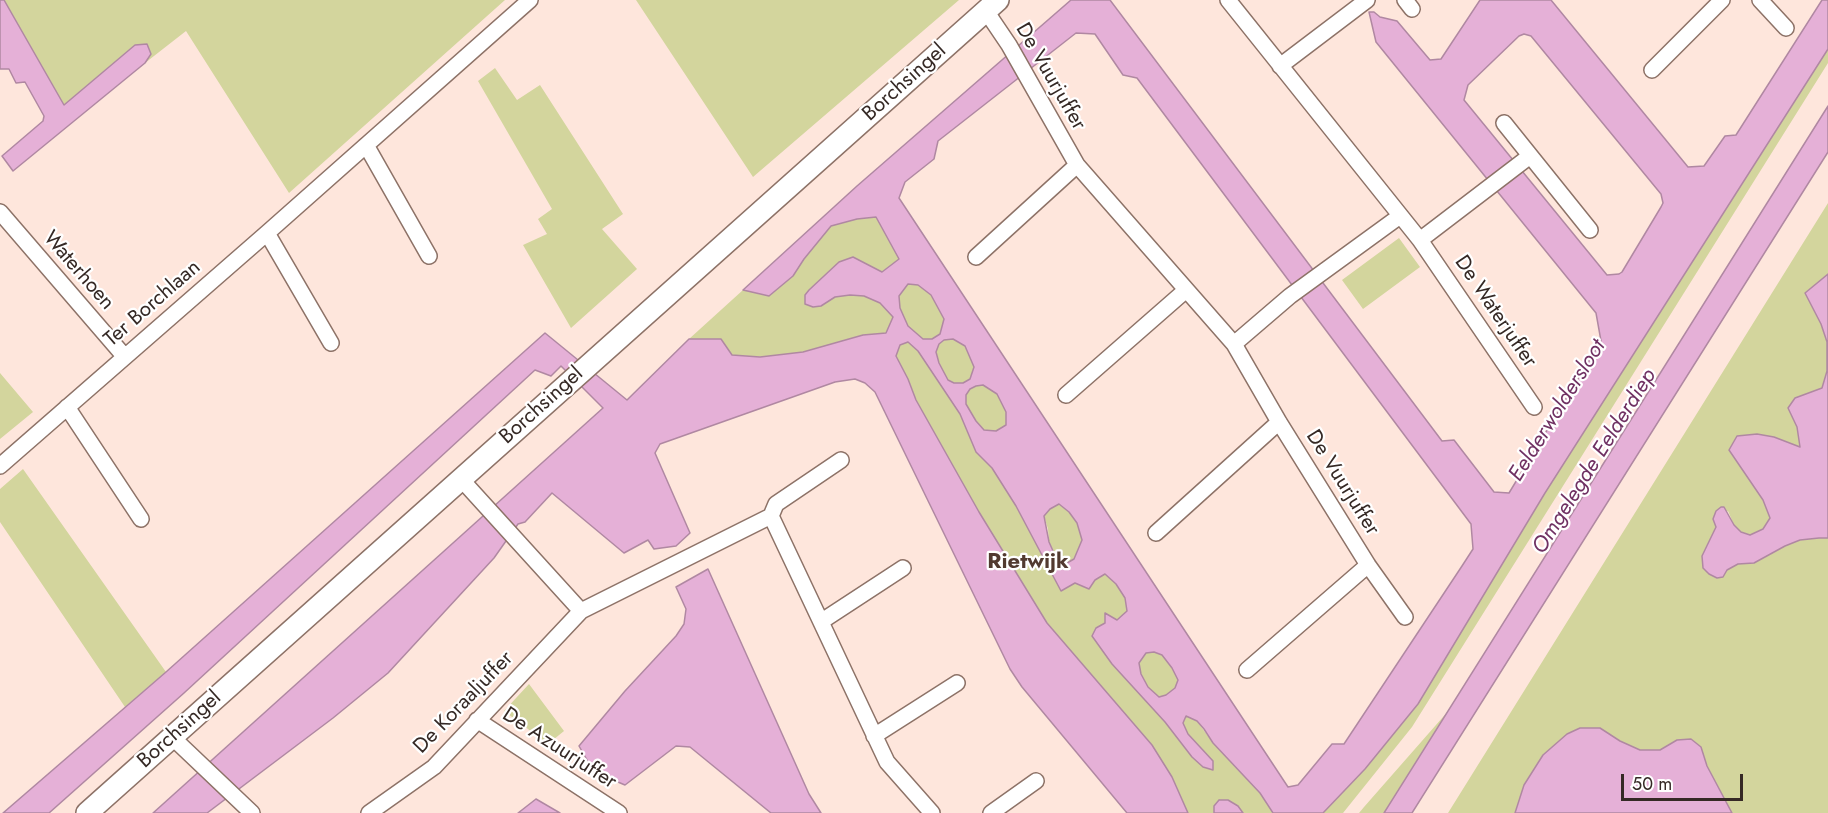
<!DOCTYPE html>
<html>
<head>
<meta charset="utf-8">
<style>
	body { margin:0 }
	#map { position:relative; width:1828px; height:813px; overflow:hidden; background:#fee6dc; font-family:Jost,sans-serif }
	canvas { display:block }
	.scale { position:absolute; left:1621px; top:774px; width:122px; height:27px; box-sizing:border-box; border:3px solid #352925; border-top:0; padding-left:8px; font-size:18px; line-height:21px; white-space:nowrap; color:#352925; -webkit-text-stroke:4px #fff; paint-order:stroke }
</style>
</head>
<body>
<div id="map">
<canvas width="1828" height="813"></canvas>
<div class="scale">50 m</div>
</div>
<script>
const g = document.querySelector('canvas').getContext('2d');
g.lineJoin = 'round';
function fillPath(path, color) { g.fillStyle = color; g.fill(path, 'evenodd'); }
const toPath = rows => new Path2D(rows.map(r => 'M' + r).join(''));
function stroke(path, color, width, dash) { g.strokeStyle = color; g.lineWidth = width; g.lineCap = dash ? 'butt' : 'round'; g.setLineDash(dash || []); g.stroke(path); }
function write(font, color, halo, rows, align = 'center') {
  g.font = font + ' Jost,sans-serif'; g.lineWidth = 4.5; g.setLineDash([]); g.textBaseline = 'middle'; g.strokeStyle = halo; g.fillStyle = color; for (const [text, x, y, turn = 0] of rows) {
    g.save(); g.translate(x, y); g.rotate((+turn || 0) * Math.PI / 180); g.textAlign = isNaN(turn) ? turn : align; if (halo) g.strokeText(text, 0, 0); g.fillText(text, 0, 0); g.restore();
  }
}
fillPath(toPath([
	[4,0,505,0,289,193,186,31,145,63,151,54,135,45,64,105],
	[636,0,959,0,753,177],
	[1828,48,1828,63,1412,727,1343,813,1323,813,1418,704,1545,493],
	[495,68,517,100,540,85,623,214,602,229,637,269,571,328,523,245,547,234,538,219,552,209,478,81],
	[1828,203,1828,274,1805,293,1821,324,1827,342,1827,372,1822,389,1795,398,1788,408,1797,427,1800,447,1774,437,1757,434,1737,436,1729,450,1763,500,1770,518,1763,529,1750,535,1741,532,1734,525,1728,511,1713,519,1716,527,1702,556,1723,577,1727,570,1738,564,1754,563,1785,546,1800,540,1819,538,1828,538,1828,813,1732,813,1707,766,1701,747,1677,740,1660,750,1640,750,1620,741,1600,728,1580,728,1567,734,1524,785,1515,813,1448,813],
	[877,217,899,259,882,272,853,257,839,262,809,290,821,306,835,297,850,295,864,296,880,303,893,317,886,333,863,335,803,352,763,357,732,355,721,339,689,339,743,290,769,296,793,276,804,259,831,226,857,219],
	[1399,238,1420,267,1363,309,1342,280],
	[908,284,918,285,931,295,944,319,940,334,932,339,923,339,908,326,899,308,899,295],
	[953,339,965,345,974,367,970,379,963,383,954,383,948,380,938,363,936,352,939,344,944,340],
	[908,342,918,351,960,414,976,452,992,468,1016,506,1061,590,1075,583,1095,580,1105,574,1116,584,1125,598,1127,611,1117,620,1105,623,1096,628,1112,664,1165,722,1192,757,1198,746,1188,734,1183,723,1186,716,1197,721,1213,743,1260,793,1273,813,1243,813,1238,806,1214,806,1214,813,1188,813,1172,777,1152,745,1047,623,979,512,916,400,908,379,896,356,900,345],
	[0,373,33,412,0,439],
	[983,385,997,393,1006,412,1006,425,996,431,984,430,976,421,966,404,966,395,969,389,976,386],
	[23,469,166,672,125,707,0,522,0,489],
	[1059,504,1069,512,1077,523,1082,540,1074,559,1067,563,1058,562,1049,542,1048,529,1044,516,1050,509],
	[1154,652,1162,655,1172,668,1178,680,1175,688,1166,695,1159,697,1148,687,1141,674,1139,663,1146,653],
	[529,684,564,731,548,744,504,711],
	[1450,709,1384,813,1359,813,1364,807]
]), '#d3d59d');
const water = toPath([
	[0,0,4,0,64,105,135,45,147,44,151,54,145,63,13,171,2,156,43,121,44,116,25,82,16,83,9,69,0,69,0,0],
	[1071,0,1110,0,1442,441,1454,440,1494,492,1509,493,1601,341,1596,313,1376,42,1369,12,1374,12,1380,17,1397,21,1430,60,1441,59,1480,0,1551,0,1688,167,1704,166,1725,136,1736,135,1822,0,1828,0,1828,49,1545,493,1418,704,1365,769,1323,813,1273,813,1260,793,1213,743,1204,729,1197,721,1186,716,1183,723,1188,734,1213,761,1213,770,1203,767,1192,757,1165,722,1112,664,1092,636,1096,628,1105,623,1105,613,1117,620,1127,611,1125,598,1116,584,1105,574,1095,580,1089,589,1075,583,1061,591,1016,506,992,468,976,452,960,414,918,351,908,342,900,345,896,356,908,379,916,400,979,512,1047,623,1152,745,1172,777,1188,813,1127,813,1022,687,1010,669,875,392,865,383,855,379,835,382,660,444,655,453,690,533,676,546,654,549,648,540,624,553,552,493,525,522,518,524,494,558,388,673,333,718,207,813,153,813,603,408,561,366,551,376,535,370,184,693,49,813,3,813,166,672,545,333,627,400,689,339,721,339,732,355,760,357,803,352,863,335,886,333,893,317,880,303,864,296,850,295,835,297,821,306,813,307,805,304,805,295,809,290,839,262,853,257,882,272,899,259,876,217,857,219,831,226,804,259,793,276,769,296,743,290,857,186,1071,0],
	[1076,33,1095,34,1123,75,1137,78,1471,524,1473,549,1462,566,1344,744,1332,744,1298,785,1288,787,899,198,905,182,934,159,938,141,1076,33],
	[1524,34,1531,36,1661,194,1663,203,1661,207,1622,272,1619,274,1607,275,1464,100,1468,85,1519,36,1524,34],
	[908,284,918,285,931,295,944,319,940,334,932,339,923,339,908,326,900,308,899,296,908,284],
	[953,339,965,346,974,367,970,379,963,383,954,383,948,380,939,363,936,352,939,344,944,340,953,339],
	[983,385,997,394,1006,412,1006,425,996,431,984,430,976,421,966,404,966,395,970,389,976,386,983,385],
	[1059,504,1069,512,1077,523,1082,540,1074,559,1067,563,1058,562,1049,542,1044,516,1050,509,1059,504],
	[1154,652,1162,655,1172,668,1178,680,1175,688,1166,695,1159,697,1148,687,1141,674,1139,663,1146,653,1154,652],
	[1828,106,1828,152,1412,813,1384,813,1828,106],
	[1828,274,1828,538,1819,538,1800,540,1785,546,1754,563,1738,564,1727,570,1723,577,1717,578,1709,574,1703,568,1702,556,1716,527,1713,519,1716,511,1721,507,1724,507,1734,525,1741,532,1750,535,1763,529,1770,518,1763,500,1729,450,1737,436,1757,434,1774,437,1800,447,1797,427,1788,408,1795,398,1822,388,1827,371,1827,342,1821,324,1805,293,1828,274],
	[708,569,809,794,821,813,771,813,690,747,676,746,625,785,594,772,579,746,625,691,676,636,684,624,686,609,676,587,708,569],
	[1580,728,1600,728,1620,741,1640,750,1660,750,1677,740,1691,739,1701,747,1707,766,1732,813,1515,813,1524,785,1543,755,1567,734,1580,728],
	[536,799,560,813,518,813,536,799],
	[1219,800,1228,800,1238,806,1243,813,1214,813,1214,806,1219,800]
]);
fillPath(water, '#e5b0d7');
stroke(water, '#b088a2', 1.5);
const street = toPath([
	[1228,0,1420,240,1534,407],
	[1405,0,1412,9],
	[1760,0,1786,28],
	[986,11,1009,45,1077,165,1234,344,1279,422,1368,565,1405,617],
	[1280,66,1367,0],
	[1652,70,1722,0],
	[1504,123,1590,230],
	[366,145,429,256],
	[0,212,125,357],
	[267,233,331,343],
	[1420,240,1530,156],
	[976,257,1077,165],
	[1234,344,1290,296,1400,216],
	[1066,395,1186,290],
	[67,407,141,519],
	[0,466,267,233,530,0],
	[461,479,581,611,771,516,887,762,932,813],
	[771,516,776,504,841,460],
	[1156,533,1279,422],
	[822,621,903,568],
	[1247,670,1368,565],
	[477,720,619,813],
	[874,736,957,683],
	[172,737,252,813],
	[369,813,434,767,581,611],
	[991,813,1036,781]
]);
const secondary = toPath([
	[87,813,998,0]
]);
stroke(street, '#8d7267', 18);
stroke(secondary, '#8d7267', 24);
stroke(street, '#fff', 15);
stroke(secondary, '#fff', 21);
write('21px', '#352925', '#fff', [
	["De Vuurjuffer",1050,77,60],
	["Borchsingel",905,83,-42],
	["Waterhoen",78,271,49],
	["Ter Borchlaan",153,304,-41],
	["De Waterjuffer",1495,312,56],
	["Borchsingel",542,406,-42],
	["De Vuurjuffer",1342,483,58],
	["De Koraaljuffer",464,703,-46],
	["Borchsingel",180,730,-42],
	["De Azuurjuffer",559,749,33]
]);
write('italic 22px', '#703163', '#fff', [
	["Eelderwoldersloot",1558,411,-58],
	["Omgelegde Eelderdiep",1595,462,-58]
]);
write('bold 22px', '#523a30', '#fff', [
	["Rietwijk",1028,563]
]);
</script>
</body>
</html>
